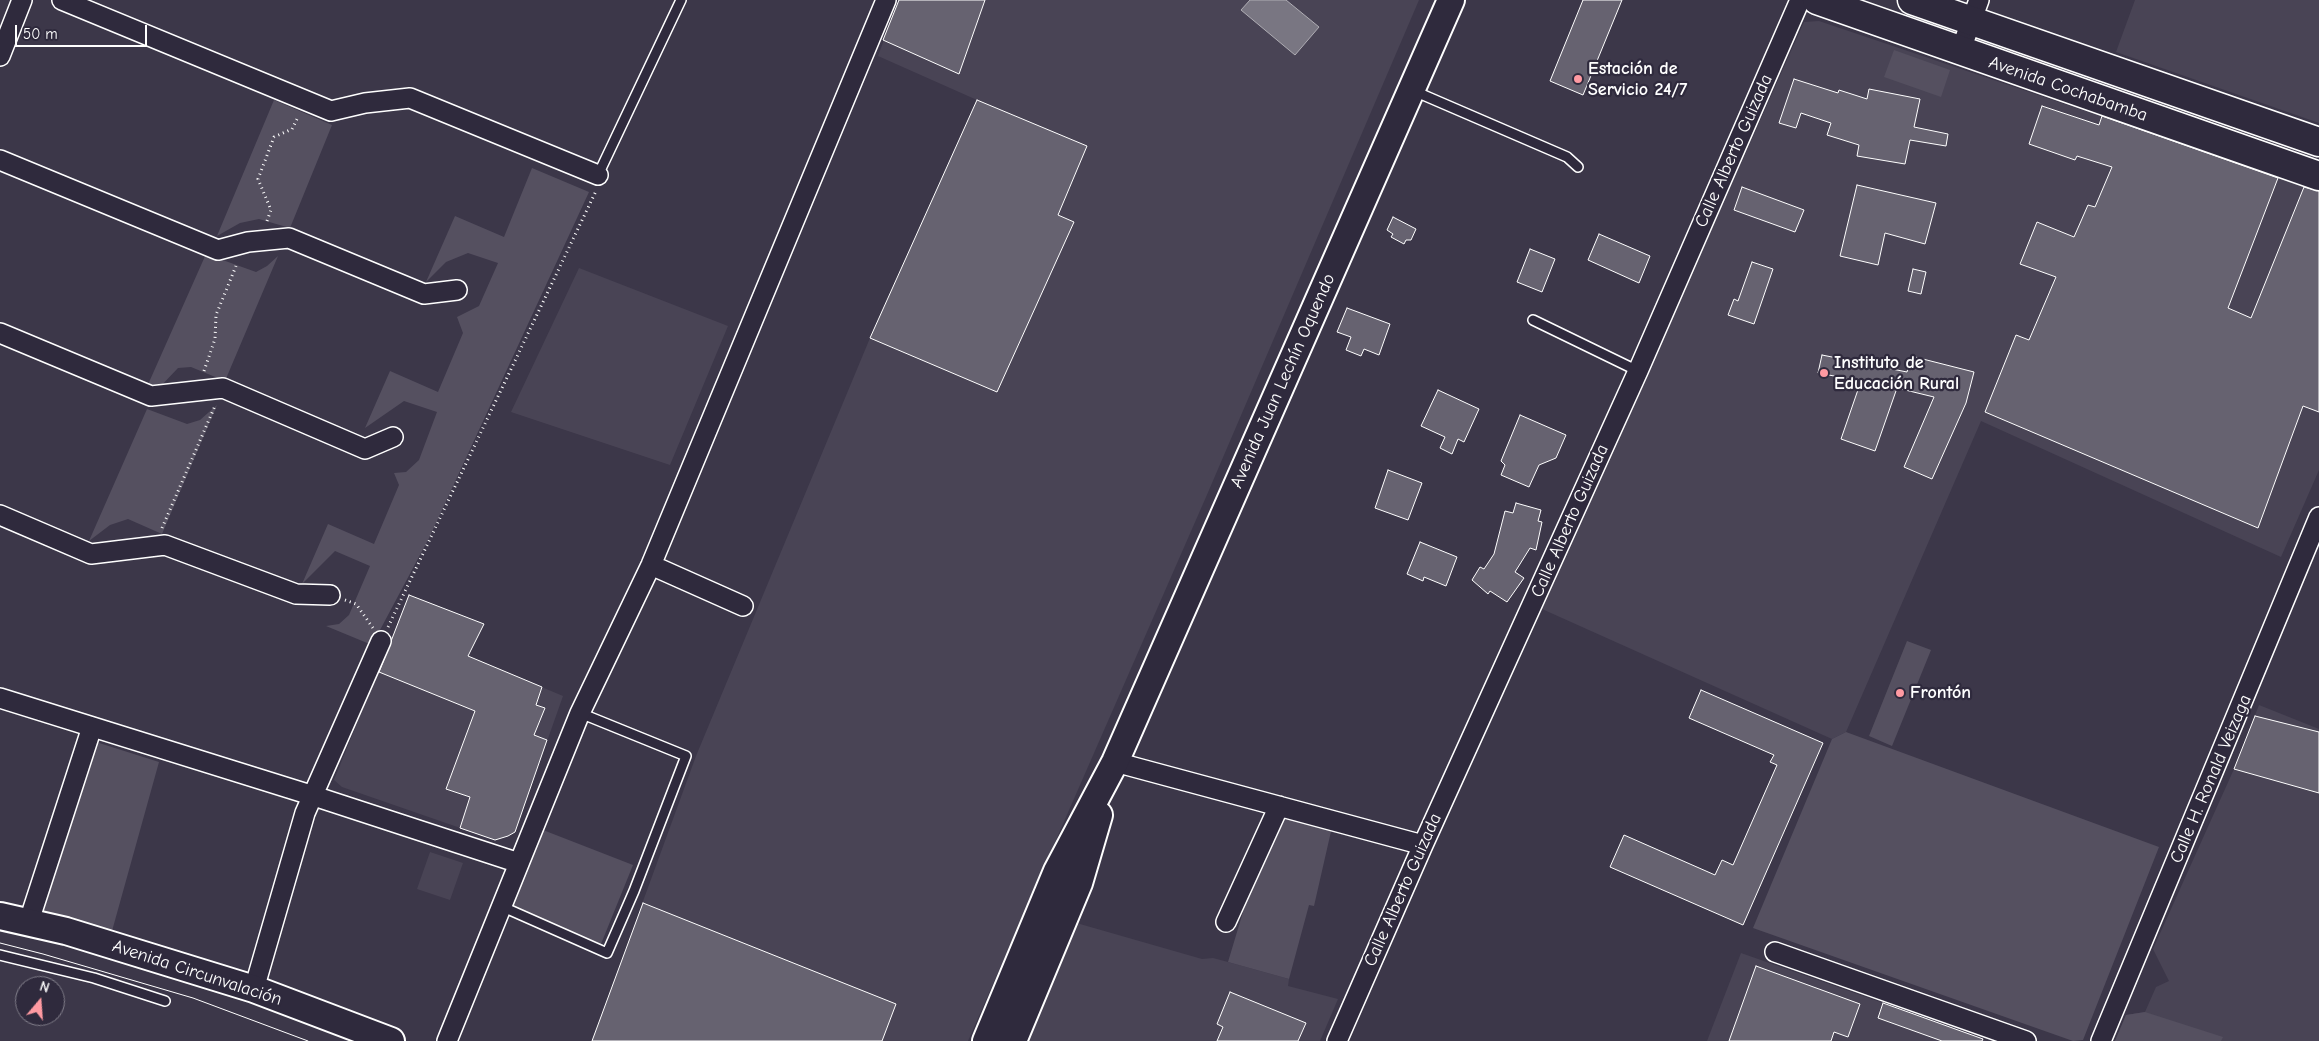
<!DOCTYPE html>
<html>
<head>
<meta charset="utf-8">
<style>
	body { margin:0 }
	#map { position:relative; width:2319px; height:1041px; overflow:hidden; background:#3c3749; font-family:"Comic Neue",sans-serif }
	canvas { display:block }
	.north { position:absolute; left:15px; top:976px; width:50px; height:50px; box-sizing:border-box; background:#2f2a3d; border:1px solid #827f8b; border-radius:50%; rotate:18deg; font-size:14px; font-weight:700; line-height:20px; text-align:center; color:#fff }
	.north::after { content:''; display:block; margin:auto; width:18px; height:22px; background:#ff9aa2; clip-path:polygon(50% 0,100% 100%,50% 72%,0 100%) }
	.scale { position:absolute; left:15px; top:25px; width:132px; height:22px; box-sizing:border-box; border:2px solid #fff; border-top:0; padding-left:6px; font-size:15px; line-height:18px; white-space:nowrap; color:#fff; -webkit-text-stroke:4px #2f2a3d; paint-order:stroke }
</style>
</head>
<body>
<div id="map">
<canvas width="2319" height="1041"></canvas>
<div class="north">N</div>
<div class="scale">50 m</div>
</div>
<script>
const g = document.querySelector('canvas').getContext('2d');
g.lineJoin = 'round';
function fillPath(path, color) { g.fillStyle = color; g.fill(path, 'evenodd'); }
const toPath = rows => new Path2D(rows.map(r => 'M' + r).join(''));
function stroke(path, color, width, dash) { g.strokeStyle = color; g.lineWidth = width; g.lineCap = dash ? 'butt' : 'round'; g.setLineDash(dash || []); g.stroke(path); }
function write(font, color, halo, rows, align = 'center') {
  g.font = font + ' "Comic Neue",sans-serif'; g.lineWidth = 4.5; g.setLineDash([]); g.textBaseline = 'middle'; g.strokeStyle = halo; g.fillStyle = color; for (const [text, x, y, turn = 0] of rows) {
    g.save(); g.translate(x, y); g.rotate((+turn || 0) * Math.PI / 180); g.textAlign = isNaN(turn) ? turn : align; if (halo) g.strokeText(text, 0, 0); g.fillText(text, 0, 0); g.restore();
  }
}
fillPath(toPath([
	[899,0,1419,0,1206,497,968,1041,592,1041,696,756,870,338,977,100,878,56],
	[2135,0,2319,0,2319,123,2116,52],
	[1819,21,2319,190,2319,470,2281,557,1981,421,1846,732,1832,739,1542,609,1804,22],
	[579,268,728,326,670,465,511,412],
	[409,595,484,624,468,656,563,696,515,832,508,836,495,840,342,787,334,780],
	[2259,705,2319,729,2319,1041,2115,1041,2126,1015,2145,1012,2156,987,2169,981,2153,949,2234,769],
	[430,852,463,863,450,900,417,889],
	[1073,922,1202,959,1213,958,1228,962,1289,979,1288,986,1338,999,1320,1041,1024,1041],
	[1741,953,1883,1003,1987,1041,1707,1041]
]), '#494455');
fillPath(toPath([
	[1894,50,1950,70,1941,97,1884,77],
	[274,100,332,125,290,228,259,219,240,223,217,236],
	[532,168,589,192,429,538,372,645,326,626,339,624,349,615,370,566,335,551,302,584,328,524,374,544,399,485,394,473,406,472,419,460,437,412,404,401,365,428,390,371,438,392,463,333,457,317,479,306,498,263,468,253,446,262,426,282,455,216,504,237],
	[206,254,256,272,267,266,278,256,225,381,191,367,178,368,158,389,146,389],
	[217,405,162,534,128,519,110,525,89,541,147,409,187,424,200,420],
	[1907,641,1931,650,1892,746,1869,736],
	[1846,732,2159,847,2083,1040,2073,1041,1753,928,1832,739],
	[96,742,159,762,112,931,40,911],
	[1288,816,1332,827,1314,906,1309,905,1289,979,1228,962,1252,882,1276,823],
	[543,830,633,865,601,944,512,907],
	[2145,1012,2223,1037,2221,1041,2115,1041,2126,1015]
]), '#555060');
const water = toPath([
	[1250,0,1286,0,1319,27,1295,55,1241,10,1250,0]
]);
fillPath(water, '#797682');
stroke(water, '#afadb4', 1);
const building = toPath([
	[899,0,985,0,959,74,883,40,899,0],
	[1583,0,1622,0,1583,95,1550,81,1583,0],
	[1794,79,1838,93,1839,90,1867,99,1869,89,1920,99,1914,127,1948,134,1946,146,1910,140,1905,164,1857,156,1859,145,1827,135,1831,123,1801,113,1796,128,1779,123,1794,79],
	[977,100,1087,146,1058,215,1074,222,997,392,870,338,977,100],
	[2042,106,2099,125,2102,116,2278,178,2228,308,2251,318,2304,187,2319,191,2319,412,2303,406,2258,528,1985,412,2016,335,2029,340,2056,277,2020,264,2037,222,2074,237,2088,205,2095,207,2112,167,2077,156,2075,160,2029,144,2042,106],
	[1857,185,1936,203,1925,244,1885,233,1878,265,1840,256,1857,185],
	[1742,187,1804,210,1795,232,1734,210,1742,187],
	[1393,217,1416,229,1411,240,1406,240,1404,244,1391,237,1393,234,1387,230,1393,217],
	[1599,234,1650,256,1639,283,1588,260,1599,234],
	[1530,249,1555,259,1542,292,1517,282,1530,249],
	[1752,262,1773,269,1754,324,1728,315,1734,299,1738,301,1752,262],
	[1913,269,1926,272,1921,294,1908,291,1913,269],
	[1347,308,1390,324,1379,355,1364,349,1361,356,1346,350,1351,337,1337,332,1347,308],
	[1822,355,1907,372,1911,356,1974,372,1966,403,1932,479,1904,467,1934,397,1897,388,1875,451,1841,439,1861,381,1818,373,1822,355],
	[1438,390,1479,409,1464,442,1458,439,1452,454,1440,448,1445,437,1421,426,1438,390],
	[1520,415,1566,435,1556,458,1539,465,1529,487,1501,475,1505,465,1501,461,1520,415],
	[1388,470,1422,483,1408,520,1375,508,1388,470],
	[1516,503,1541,510,1538,521,1542,522,1536,550,1530,548,1515,572,1524,578,1507,602,1490,591,1488,594,1472,580,1480,567,1484,569,1494,554,1505,511,1513,513,1516,503],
	[1420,542,1457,557,1446,586,1424,577,1423,581,1407,574,1420,542],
	[409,595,484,624,468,656,542,687,536,705,545,708,534,735,547,740,515,832,508,836,495,840,460,828,470,797,446,789,475,711,379,672,409,595],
	[1701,690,1823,743,1743,925,1610,867,1624,835,1715,875,1722,860,1733,865,1777,765,1770,762,1774,755,1689,718,1701,690],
	[2255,716,2319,732,2319,793,2234,769,2255,716],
	[643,903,896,1004,882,1041,592,1041,643,903],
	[1756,966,1860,1004,1848,1037,1834,1032,1831,1041,1729,1041,1756,966],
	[1230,992,1306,1023,1298,1041,1217,1041,1223,1027,1217,1024,1230,992],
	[1883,1003,1983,1039,1982,1041,1942,1041,1878,1018,1883,1003]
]);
fillPath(building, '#666270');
stroke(building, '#fff', 1);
const lane = toPath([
	[1414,91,1567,157,1578,167],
	[598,175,681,0],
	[1533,320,1638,371],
	[503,907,607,953,634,891,686,756,580,713],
	[0,955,94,978,165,1001]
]);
const street = toPath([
	[62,0,331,111,365,103,410,98,598,175],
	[1960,52,1979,0],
	[0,56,22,0],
	[0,160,218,250,248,242,289,238,424,294,457,290],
	[0,333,151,396,223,388,365,449,393,437],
	[0,515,91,554,165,545,296,594,330,595],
	[651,565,743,606],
	[0,698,314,796,519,863],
	[1115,762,1423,845],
	[29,921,92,727],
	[1226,922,1279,806],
	[1775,952,2026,1041],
	[254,989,305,813,381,641],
	[447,1041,580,713,651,565,886,0],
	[1337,1041,1423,845,1638,371,1800,0],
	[2101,1041,2319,517]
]);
const secondary = toPath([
	[0,916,66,931,254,989,391,1041],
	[986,1041,1057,871,1115,762,1451,0],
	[1013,1041,1079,883,1099,815]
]);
const primary = toPath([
	[1817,0,2319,176],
	[1912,0,2319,142]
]);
stroke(lane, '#fff', 12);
stroke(street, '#fff', 22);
stroke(secondary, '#fff', 30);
stroke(primary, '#fff', 31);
stroke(toPath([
	[267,221,271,210,258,179,274,137,292,129,298,117],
	[204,371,215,339,216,315,236,266],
	[162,528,215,406],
	[345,600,356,604,373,628],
	[388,627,596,191]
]), '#fff', 3, [1, 4]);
stroke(lane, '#2f2a3d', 9);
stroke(street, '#2f2a3d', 19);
stroke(secondary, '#2f2a3d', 26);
stroke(primary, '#2f2a3d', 28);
stroke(toPath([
	[0,943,43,954,193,998,308,1041]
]), '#fff', 1);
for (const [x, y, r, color] of [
	[1578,79,5,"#ff9aa2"],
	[1824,373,5,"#ff9aa2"],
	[1900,693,5,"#ff9aa2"]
]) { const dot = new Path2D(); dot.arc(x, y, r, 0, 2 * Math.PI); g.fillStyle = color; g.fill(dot); stroke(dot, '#2f2a3d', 2); }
write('bold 18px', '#fff', '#2f2a3d', [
	["Estación de",1588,69],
	["Servicio 24/7",1588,90],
	["Instituto de",1834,363],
	["Educación Rural",1834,384],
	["Frontón",1910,693]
], 'left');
write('18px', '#fff', '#2f2a3d', [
	["Avenida Cochabamba",2068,89,19],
	["Calle Alberto Guizada",1734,151,-66],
	["Avenida Juan Lechín Oquendo",1283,381,-66],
	["Calle Alberto Guizada",1570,521,-66],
	["Calle H. Ronald Veizaga",2211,779,-67],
	["Calle Alberto Guizada",1403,890,-66],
	["Avenida Circunvalación",197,973,18]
]);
</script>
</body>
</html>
